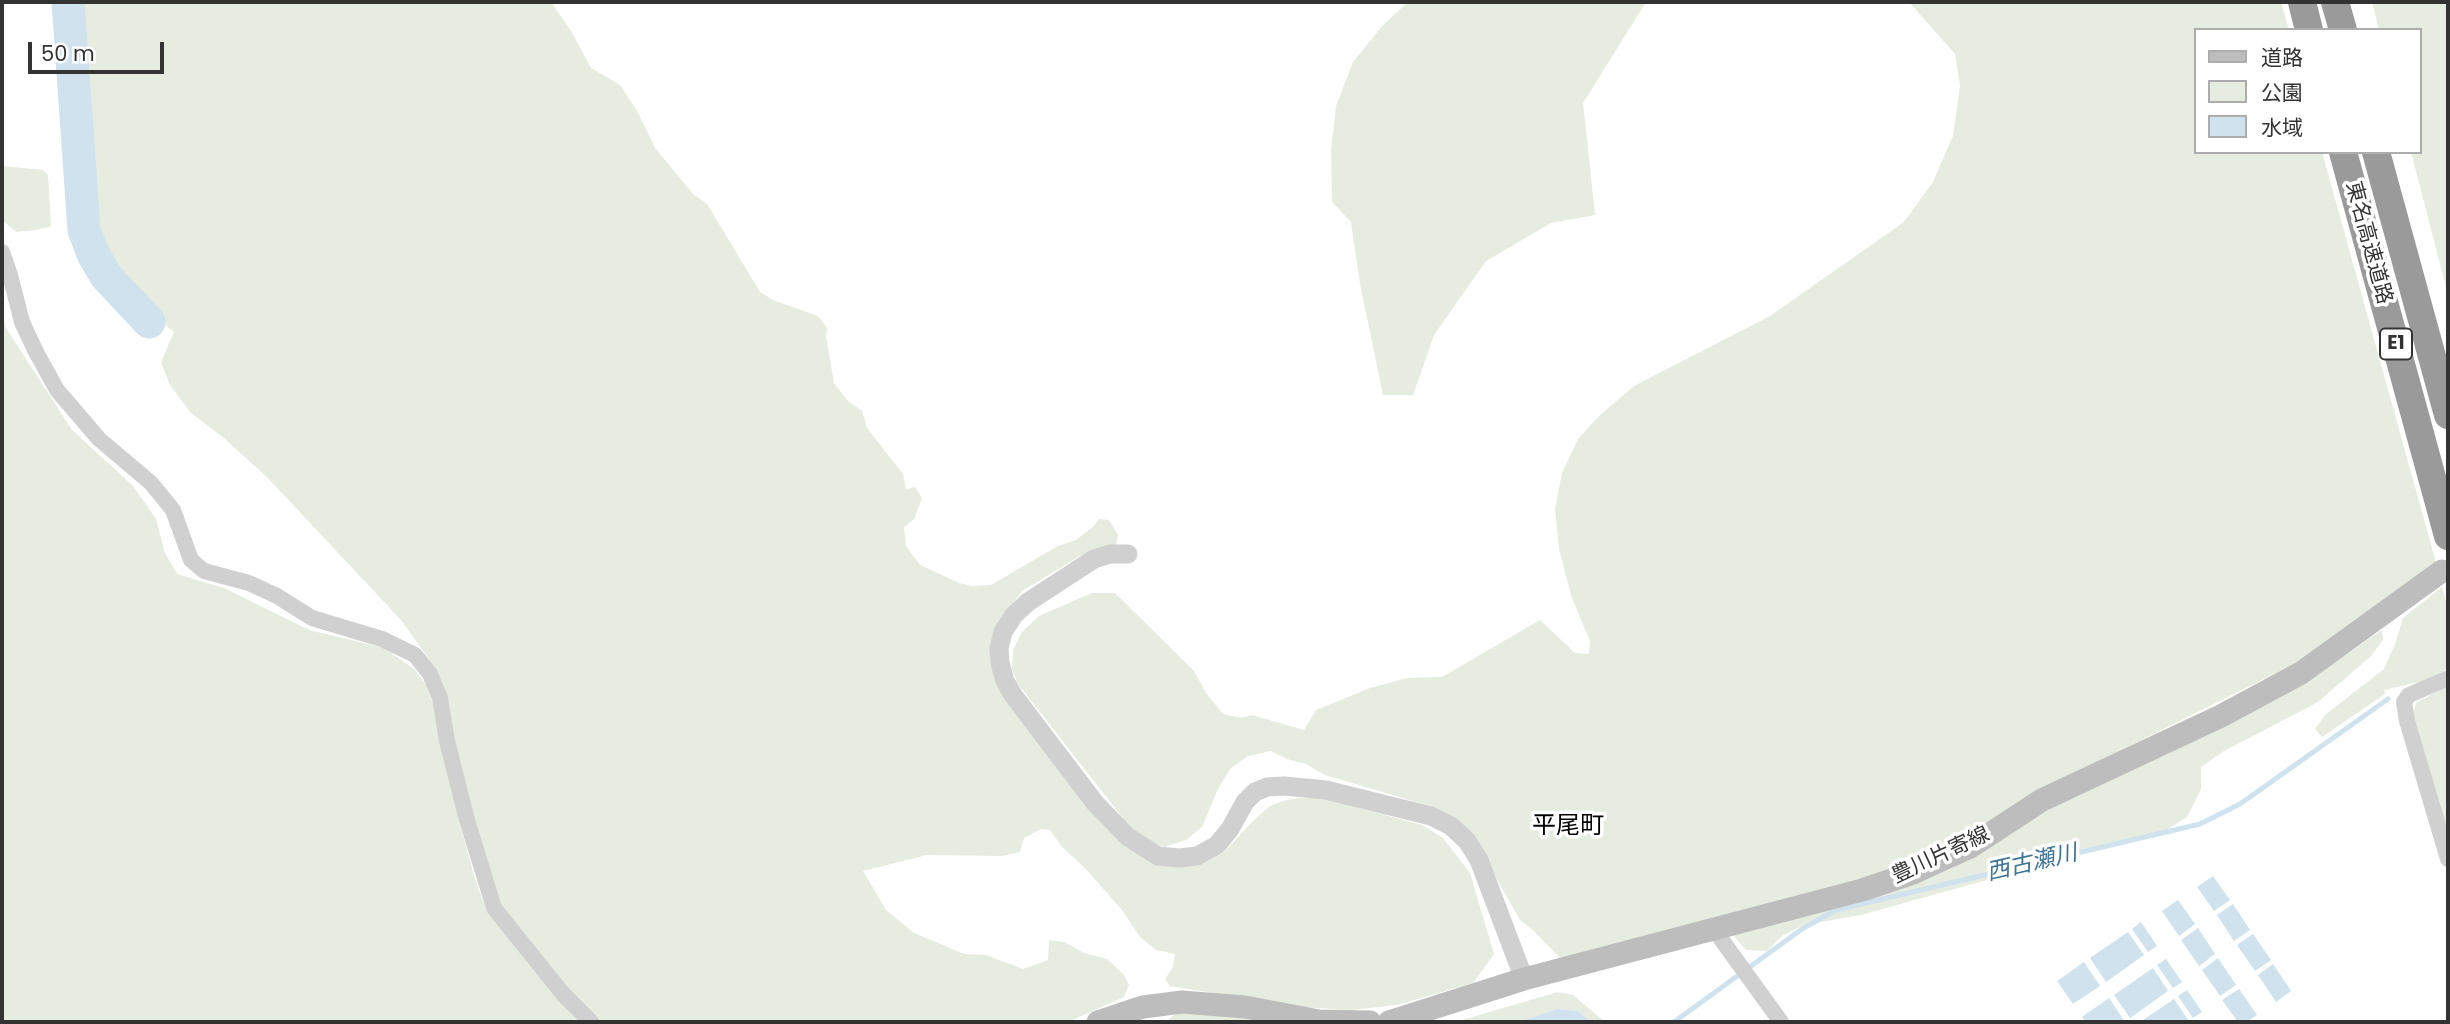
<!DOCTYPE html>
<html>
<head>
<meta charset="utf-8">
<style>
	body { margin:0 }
	#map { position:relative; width:2450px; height:1024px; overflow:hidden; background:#fff; font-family:Poppins,"Noto Sans JP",sans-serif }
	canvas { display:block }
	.frame { position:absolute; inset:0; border:4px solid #333; pointer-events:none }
	.legend { position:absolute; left:2194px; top:28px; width:228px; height:126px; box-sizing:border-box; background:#fff; border:2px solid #adadad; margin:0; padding:9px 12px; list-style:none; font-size:21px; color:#333 }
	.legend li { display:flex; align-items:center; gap:14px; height:35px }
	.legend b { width:35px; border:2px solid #adadad }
	.scale { position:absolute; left:28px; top:42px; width:136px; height:32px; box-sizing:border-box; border:4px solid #333; border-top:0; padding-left:9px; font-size:21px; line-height:24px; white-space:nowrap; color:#333; -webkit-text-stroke:5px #fff; paint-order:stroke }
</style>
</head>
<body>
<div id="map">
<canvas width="2450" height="1024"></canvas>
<div class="frame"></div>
<ul class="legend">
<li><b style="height:9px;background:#bdbdbd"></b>道路</li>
<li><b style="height:19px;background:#e6ecdf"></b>公園</li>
<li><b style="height:19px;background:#cfe2ee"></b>水域</li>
</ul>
<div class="scale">50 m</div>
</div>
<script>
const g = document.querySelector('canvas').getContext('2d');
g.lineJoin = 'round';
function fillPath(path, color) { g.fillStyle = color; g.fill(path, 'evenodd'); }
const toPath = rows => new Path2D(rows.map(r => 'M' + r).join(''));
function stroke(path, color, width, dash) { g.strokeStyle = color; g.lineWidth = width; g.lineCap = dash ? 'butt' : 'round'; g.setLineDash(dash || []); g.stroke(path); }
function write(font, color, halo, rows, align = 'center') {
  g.font = font + ' Poppins,"Noto Sans JP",sans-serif'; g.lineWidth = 7; g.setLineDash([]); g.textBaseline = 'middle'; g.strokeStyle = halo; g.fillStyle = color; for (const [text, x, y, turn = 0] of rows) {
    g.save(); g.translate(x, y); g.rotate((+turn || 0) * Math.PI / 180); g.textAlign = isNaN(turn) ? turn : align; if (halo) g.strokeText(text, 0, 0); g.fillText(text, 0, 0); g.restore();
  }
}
fillPath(toPath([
	[73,2,551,2,571,31,591,68,620,85,637,111,655,148,693,194,707,204,760,292,773,300,818,316,827,328,826,337,834,383,848,401,862,411,867,428,903,474,906,489,915,487,922,498,914,519,904,527,906,546,920,565,959,583,972,586,991,585,1058,546,1076,540,1094,526,1099,519,1109,520,1118,535,1116,546,1080,556,1022,591,1004,615,1001,688,1126,847,1148,859,1208,861,1223,853,1256,818,1270,806,1286,800,1298,798,1323,798,1422,825,1443,838,1470,873,1494,954,1473,983,1397,1005,1350,1010,1301,1007,1170,986,1165,979,1173,967,1175,954,1156,950,1140,937,1122,910,1084,867,1062,847,1050,830,1041,829,1024,838,1020,852,1002,856,927,855,863,871,886,910,914,933,964,954,986,955,1023,969,1048,960,1049,940,1064,942,1084,953,1107,959,1124,975,1129,985,1124,997,1068,1022,600,1022,587,1011,498,903,452,741,445,698,429,659,401,620,267,477,225,439,190,412,170,385,161,362,174,332,136,302,107,269,93,240,87,216],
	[1408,2,1646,2,1583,103,1595,215,1551,223,1486,261,1434,335,1413,395,1383,395,1360,284,1351,222,1332,202,1331,150,1336,106,1353,62,1383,25],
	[1909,2,2281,2,2289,30,2196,30,2196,152,2322,152,2437,566,2296,663,2065,778,1966,839,1908,864,1859,880,1562,960,1533,930,1520,920,1477,844,1433,807,1325,775,1306,764,1287,759,1271,751,1248,756,1230,769,1218,789,1202,827,1186,840,1164,847,1143,838,1126,822,1018,684,1012,669,1013,650,1022,632,1039,616,1092,593,1115,593,1194,671,1206,693,1223,714,1241,718,1252,715,1304,730,1316,710,1370,688,1407,678,1442,677,1540,620,1575,653,1589,654,1590,641,1572,598,1559,549,1555,509,1562,473,1578,439,1600,415,1634,386,1770,316,1904,222,1933,182,1953,136,1960,86,1955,54],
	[2372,2,2448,2,2448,295,2411,152,2420,152,2420,30,2379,30],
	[2,166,43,170,48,175,51,226,36,230,16,232,2,220],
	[2,312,6,328,72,430,133,486,156,519,165,553,177,574,224,588,309,630,384,648,414,669,426,685,432,701,460,825,475,879,486,910,583,1022,2,1022],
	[2442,587,2448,609,2448,669,2423,681,2384,690,2385,694,2322,737,2315,729,2325,715,2384,669,2395,644,2403,618],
	[2382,630,2383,640,2371,656,2318,702,2224,751,2201,767,2201,789,2187,817,2166,830,1861,915,1804,925,1783,935,1767,951,1746,950,1733,935,1918,883,1951,869,2055,806,2328,667],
	[2448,685,2448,833,2413,714,2416,703],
	[1558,992,1573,995,1605,1022,1590,1022,1578,1011,1557,1009,1518,1022,1455,1022],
	[1185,1007,1244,1017,1262,1022,1165,1022]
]), '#e6ecdf');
fillPath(toPath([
	[2213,876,2230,900,2214,911,2197,887],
	[2178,900,2195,924,2179,936,2162,911],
	[2233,904,2250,930,2234,941,2217,915],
	[2141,922,2157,946,2148,952,2132,929],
	[2198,928,2215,954,2199,966,2181,940],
	[2128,932,2144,955,2106,982,2090,958],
	[2253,934,2271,960,2255,971,2237,945],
	[2218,958,2236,985,2220,996,2202,970],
	[2166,959,2182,982,2173,988,2157,965],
	[2084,962,2100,986,2073,1004,2057,981],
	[2273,964,2291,991,2276,1002,2258,975],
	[2153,968,2168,991,2130,1018,2114,995],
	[2239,989,2257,1015,2246,1022,2238,1022,2222,1000],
	[2187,990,2202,1012,2193,1018,2178,996],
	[2109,998,2125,1022,2086,1022,2082,1017],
	[2174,999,2189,1021,2140,1022],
	[1557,1009,1578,1011,1590,1022,1518,1022]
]), '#cfe2ee');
stroke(toPath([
	[1674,1022,1802,929,1836,910,2200,824,2240,804,2388,699]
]), '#cfe2ee', 5);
stroke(toPath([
	[68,2,84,230,93,254,106,276,149,322]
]), '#cfe2ee', 33);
stroke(toPath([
	[2,252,10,275,22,322,36,352,57,390,99,439,151,483,173,510,191,560,204,571,249,583,277,596,312,618,382,639,415,655,430,674,440,698,447,741,467,820,494,908,563,994,591,1022],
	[2446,679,2409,695,2404,702,2407,721,2448,859],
	[1713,928,1781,1022]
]), '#d0d0d0', 16);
stroke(toPath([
	[1128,554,1110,554,1094,559,1028,602,1014,615,1003,632,999,648,1000,663,1005,681,1013,695,1095,803,1128,837,1158,856,1179,858,1197,856,1217,845,1230,829,1245,802,1255,792,1267,787,1284,786,1326,790,1431,816,1451,826,1467,841,1479,860,1524,979]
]), '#d0d0d0', 19);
stroke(toPath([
	[1098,1022,1143,1007,1182,1002,1245,1007,1319,1021,1370,1022],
	[1389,1022,1524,979,1862,890,1913,873,1970,847,2042,800,2221,716,2301,673,2442,571]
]), '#bdbdbd', 23);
stroke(toPath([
	[2302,2,2309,30],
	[2335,2,2343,30],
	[2343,152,2448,536],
	[2376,152,2448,415]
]), '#9a9a9a', 28);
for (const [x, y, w] of [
	[2396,344,32]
]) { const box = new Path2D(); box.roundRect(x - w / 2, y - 15.5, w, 31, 5); g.fillStyle = '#fff'; g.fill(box); stroke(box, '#333', 2); }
write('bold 19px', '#333', null, [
	["E1",2396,344]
]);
write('21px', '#333', '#fff', [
	["東名高速道路",2368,243,75],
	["豊川片寄線",1941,856,-25]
]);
write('italic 23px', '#3f7597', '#fff', [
	["西古瀬川",2032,864,-13]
]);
write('24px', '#000', '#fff', [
	["平尾町",1568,827]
]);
</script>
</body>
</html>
